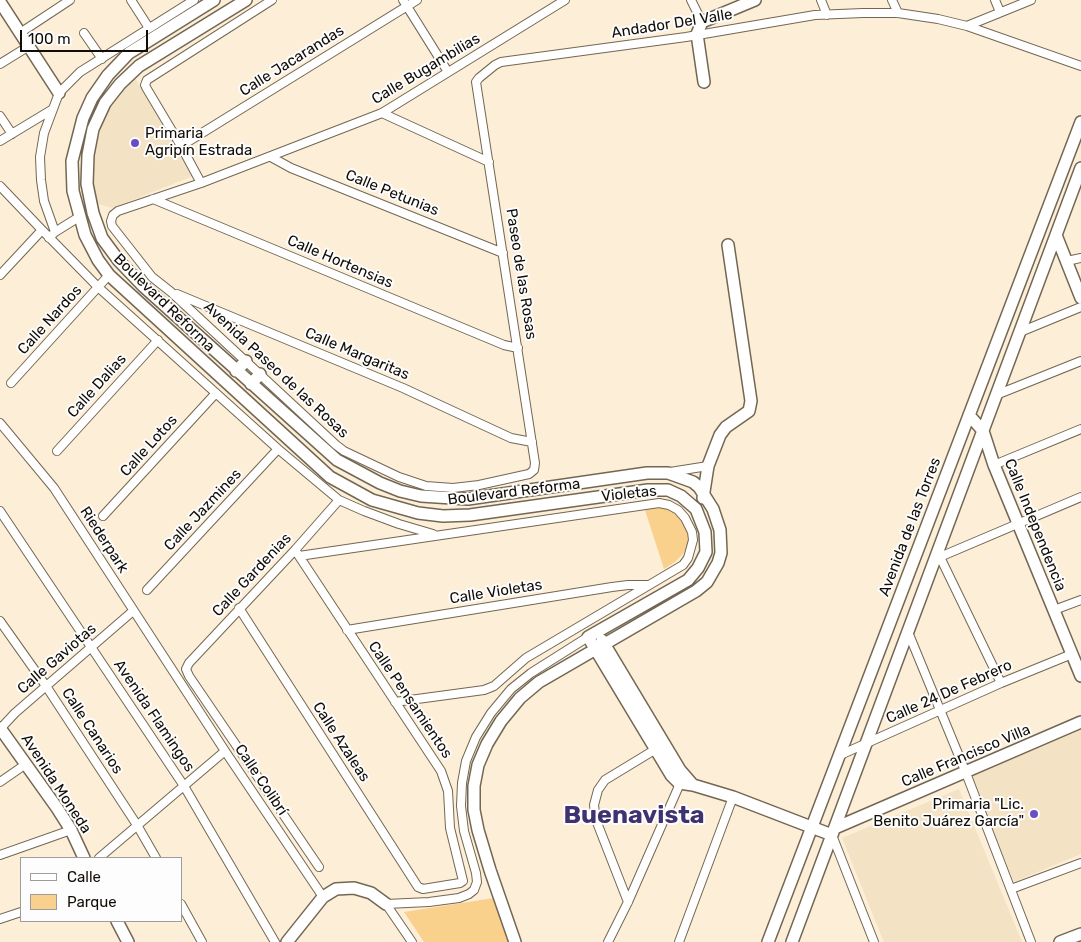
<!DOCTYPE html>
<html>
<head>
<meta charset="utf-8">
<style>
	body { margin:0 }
	#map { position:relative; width:1081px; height:942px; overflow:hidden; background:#fceed7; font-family:Rubik,sans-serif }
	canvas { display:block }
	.legend { position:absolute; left:20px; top:857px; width:162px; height:65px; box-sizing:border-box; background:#fdfdfd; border:1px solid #9f9d9a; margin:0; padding:6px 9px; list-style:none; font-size:15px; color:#110c05 }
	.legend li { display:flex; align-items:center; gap:10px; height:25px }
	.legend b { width:25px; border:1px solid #9f9d9a }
	.scale { position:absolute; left:20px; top:30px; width:128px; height:22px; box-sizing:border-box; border:2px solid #110c05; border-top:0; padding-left:6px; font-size:15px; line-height:18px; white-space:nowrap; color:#110c05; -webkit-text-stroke:4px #fdfdfd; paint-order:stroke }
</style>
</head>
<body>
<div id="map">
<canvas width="1081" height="942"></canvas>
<ul class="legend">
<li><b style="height:6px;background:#fff"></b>Calle</li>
<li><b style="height:14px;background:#f9d18d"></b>Parque</li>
</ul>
<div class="scale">100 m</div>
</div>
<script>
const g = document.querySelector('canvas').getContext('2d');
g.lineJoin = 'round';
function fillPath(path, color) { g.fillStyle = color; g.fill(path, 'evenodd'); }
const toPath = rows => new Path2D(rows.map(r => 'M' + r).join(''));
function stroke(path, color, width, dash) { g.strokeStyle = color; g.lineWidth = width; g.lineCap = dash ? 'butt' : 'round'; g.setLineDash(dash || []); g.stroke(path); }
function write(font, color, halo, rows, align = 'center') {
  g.font = font + ' Rubik,sans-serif'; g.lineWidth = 4; g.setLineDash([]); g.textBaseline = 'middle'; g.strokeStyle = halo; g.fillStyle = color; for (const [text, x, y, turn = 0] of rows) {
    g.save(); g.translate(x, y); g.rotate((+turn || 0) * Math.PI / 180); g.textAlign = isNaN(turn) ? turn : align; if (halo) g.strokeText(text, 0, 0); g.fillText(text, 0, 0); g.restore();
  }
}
fillPath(toPath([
	[135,78,193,176,112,208,95,203,92,180,94,153,103,122,109,109,125,87],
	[1081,728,1081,854,1014,882,970,774],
	[959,789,1022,942,884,942,842,838]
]), '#f3e2c4');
fillPath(toPath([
	[660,506,673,510,677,515,682,520,689,538,687,547,683,554,675,562,664,569,644,507],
	[494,898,510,942,424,942,404,912]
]), '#f9d18d');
const street = toPath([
	[131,0,149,28],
	[403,0,448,72],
	[565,0,382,113,201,183,118,211,113,215,111,221,112,226,152,277,171,292,336,445,344,451,399,477,426,486,453,488,479,485,529,474,534,470,535,463,476,82,479,78,495,65,501,62,686,37,815,15,863,13,898,13,938,19,967,26,1081,66],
	[691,0,702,22],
	[821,0,827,15],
	[892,0,898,13],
	[995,0,1000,12],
	[967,26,1031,0],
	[20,33,70,0],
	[84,33,102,59],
	[0,64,29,46],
	[382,113,489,162],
	[0,116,12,134],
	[0,141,53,109],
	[181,146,417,0],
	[271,157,291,168,503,253],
	[201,183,181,146,147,89,145,85,147,80,272,0],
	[0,186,42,230,98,287,278,449,339,500,364,511,399,524,433,534],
	[153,199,504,345,518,348],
	[55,232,79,217],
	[49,238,55,232,44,201,41,180,40,157,44,133,59,93,80,72,194,0],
	[1067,261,1081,258],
	[0,275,42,230],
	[177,294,403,388,511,438,532,442],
	[1020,332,1081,307],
	[11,383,109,275],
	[996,395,1081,361],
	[0,423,54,488,225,751,323,897],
	[57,451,158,340],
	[994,465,1081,429],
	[670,472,708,466],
	[0,511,184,786,275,942],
	[103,516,216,393],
	[299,556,659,503,669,505,678,510,685,518,692,532,693,540,688,558,683,565,526,658,494,686,484,690,395,702],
	[940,557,1001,683],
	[935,559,1081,497],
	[147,590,278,449],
	[239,608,418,887,423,889,460,883,463,881,450,828,448,791,441,771,295,550],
	[1054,610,1081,600],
	[0,621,46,686,137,825,156,858],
	[347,630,612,587,628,585,648,585],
	[908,632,966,773,1031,942],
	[0,729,15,713,133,611],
	[838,756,1001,683,1072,654],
	[0,782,26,764],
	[832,835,874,942],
	[0,855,71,830],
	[99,858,225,751],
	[319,867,189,676,186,669,189,663,295,550,339,500],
	[1011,889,1081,863],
	[628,902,596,820,594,805,598,790,605,780,656,749],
	[181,904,202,942],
	[386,904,429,902,459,898,469,894,474,890,477,882,476,873,464,831,461,806,462,783,466,761,476,737,491,713,511,689,531,673,588,637],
	[386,904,412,942],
	[0,919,21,912],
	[608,942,628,902,682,779],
	[679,942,733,797]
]);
const secondary = toPath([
	[214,0,129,53,108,75,92,98,83,118,72,161,73,191,85,235,98,260,109,275,330,477,372,500,418,513,443,516,470,515,648,490,668,490,681,496,696,509,705,532,706,552,698,568,688,580,588,637,671,775,679,783,693,785,733,797,832,835],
	[246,0,139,66,120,84,105,103,93,129,88,155,87,184,93,213,102,238,119,261,143,286,337,460,380,483,400,491,421,496,468,499,647,473,668,473,693,482,699,487,713,509,720,530,721,553,718,563,707,582,696,591,539,682,520,698,501,721,487,744,478,765,474,786,474,810,478,830,490,870,515,942],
	[0,2,59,93],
	[704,82,697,34,702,22,755,0],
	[1056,235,1081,298],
	[236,371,246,361],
	[251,384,260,374],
	[969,415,983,431,994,465,1081,676],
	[703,498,708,466,720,435,726,427,749,411,751,401,728,245],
	[602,640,680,770,693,785],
	[0,728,57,808,71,830,84,858],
	[835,828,1081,722],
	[117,921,128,942],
	[287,942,323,897,336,889,354,888,371,893,386,904],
	[768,942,1081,122],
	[792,942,1081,168],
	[1060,942,1081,934]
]);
stroke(street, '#736753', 10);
stroke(secondary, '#736753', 14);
stroke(street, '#fff', 8);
stroke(secondary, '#fff', 11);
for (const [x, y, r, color] of [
	[135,143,5,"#6b4cc5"],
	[1034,814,5,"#6b4cc5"]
]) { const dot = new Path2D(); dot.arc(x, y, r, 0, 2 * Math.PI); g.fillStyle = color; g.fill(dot); stroke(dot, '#fdfdfd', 2); }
write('15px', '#110c05', '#fdfdfd', [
	["Andador Del Valle",672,24,-9],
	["Calle Jacarandas",292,61,-32],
	["Calle Bugambilias",426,69,-31],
	["Calle Petunias",392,193,22],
	["Calle Hortensias",340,262,23],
	["Paseo de las Rosas",521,274,81],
	["Boulevard Reforma",164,303,44],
	["Calle Nardos",50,320,-48],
	["Calle Margaritas",357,354,23],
	["Avenida Paseo de las Rosas",276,370,43],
	["Calle Dalias",97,386,-48],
	["Calle Lotos",149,446,-48],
	["Boulevard Reforma",514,492,-7],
	["Violetas",629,494,-6],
	["Calle Jazmines",203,510,-47],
	["Calle Independencia",1035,525,68],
	["Avenida de las Torres",910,527,-69],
	["Riederpark",104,540,57],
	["Calle Gardenias",252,575,-47],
	["Calle Violetas",496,592,-9],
	["Calle Gaviotas",57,659,-41],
	["Calle 24 De Febrero",949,692,-24],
	["Calle Pensamientos",410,700,56],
	["Avenida Flamingos",154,716,56],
	["Calle Canarios",92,731,57],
	["Calle Azaleas",341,742,57],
	["Calle Francisco Villa",966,756,-23],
	["Calle Colibrí",261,780,56],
	["Avenida Moneda",56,784,57]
]);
write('15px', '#110c05', '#fdfdfd', [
	["Primaria",145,134],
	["Agripín Estrada",145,151],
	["Primaria \"Lic.",1024,805,"right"],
	["Benito Juárez García\"",1024,822,"right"]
], 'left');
write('bold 25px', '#3f336f', '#fdfdfd', [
	["Buenavista",634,816]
]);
</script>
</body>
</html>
